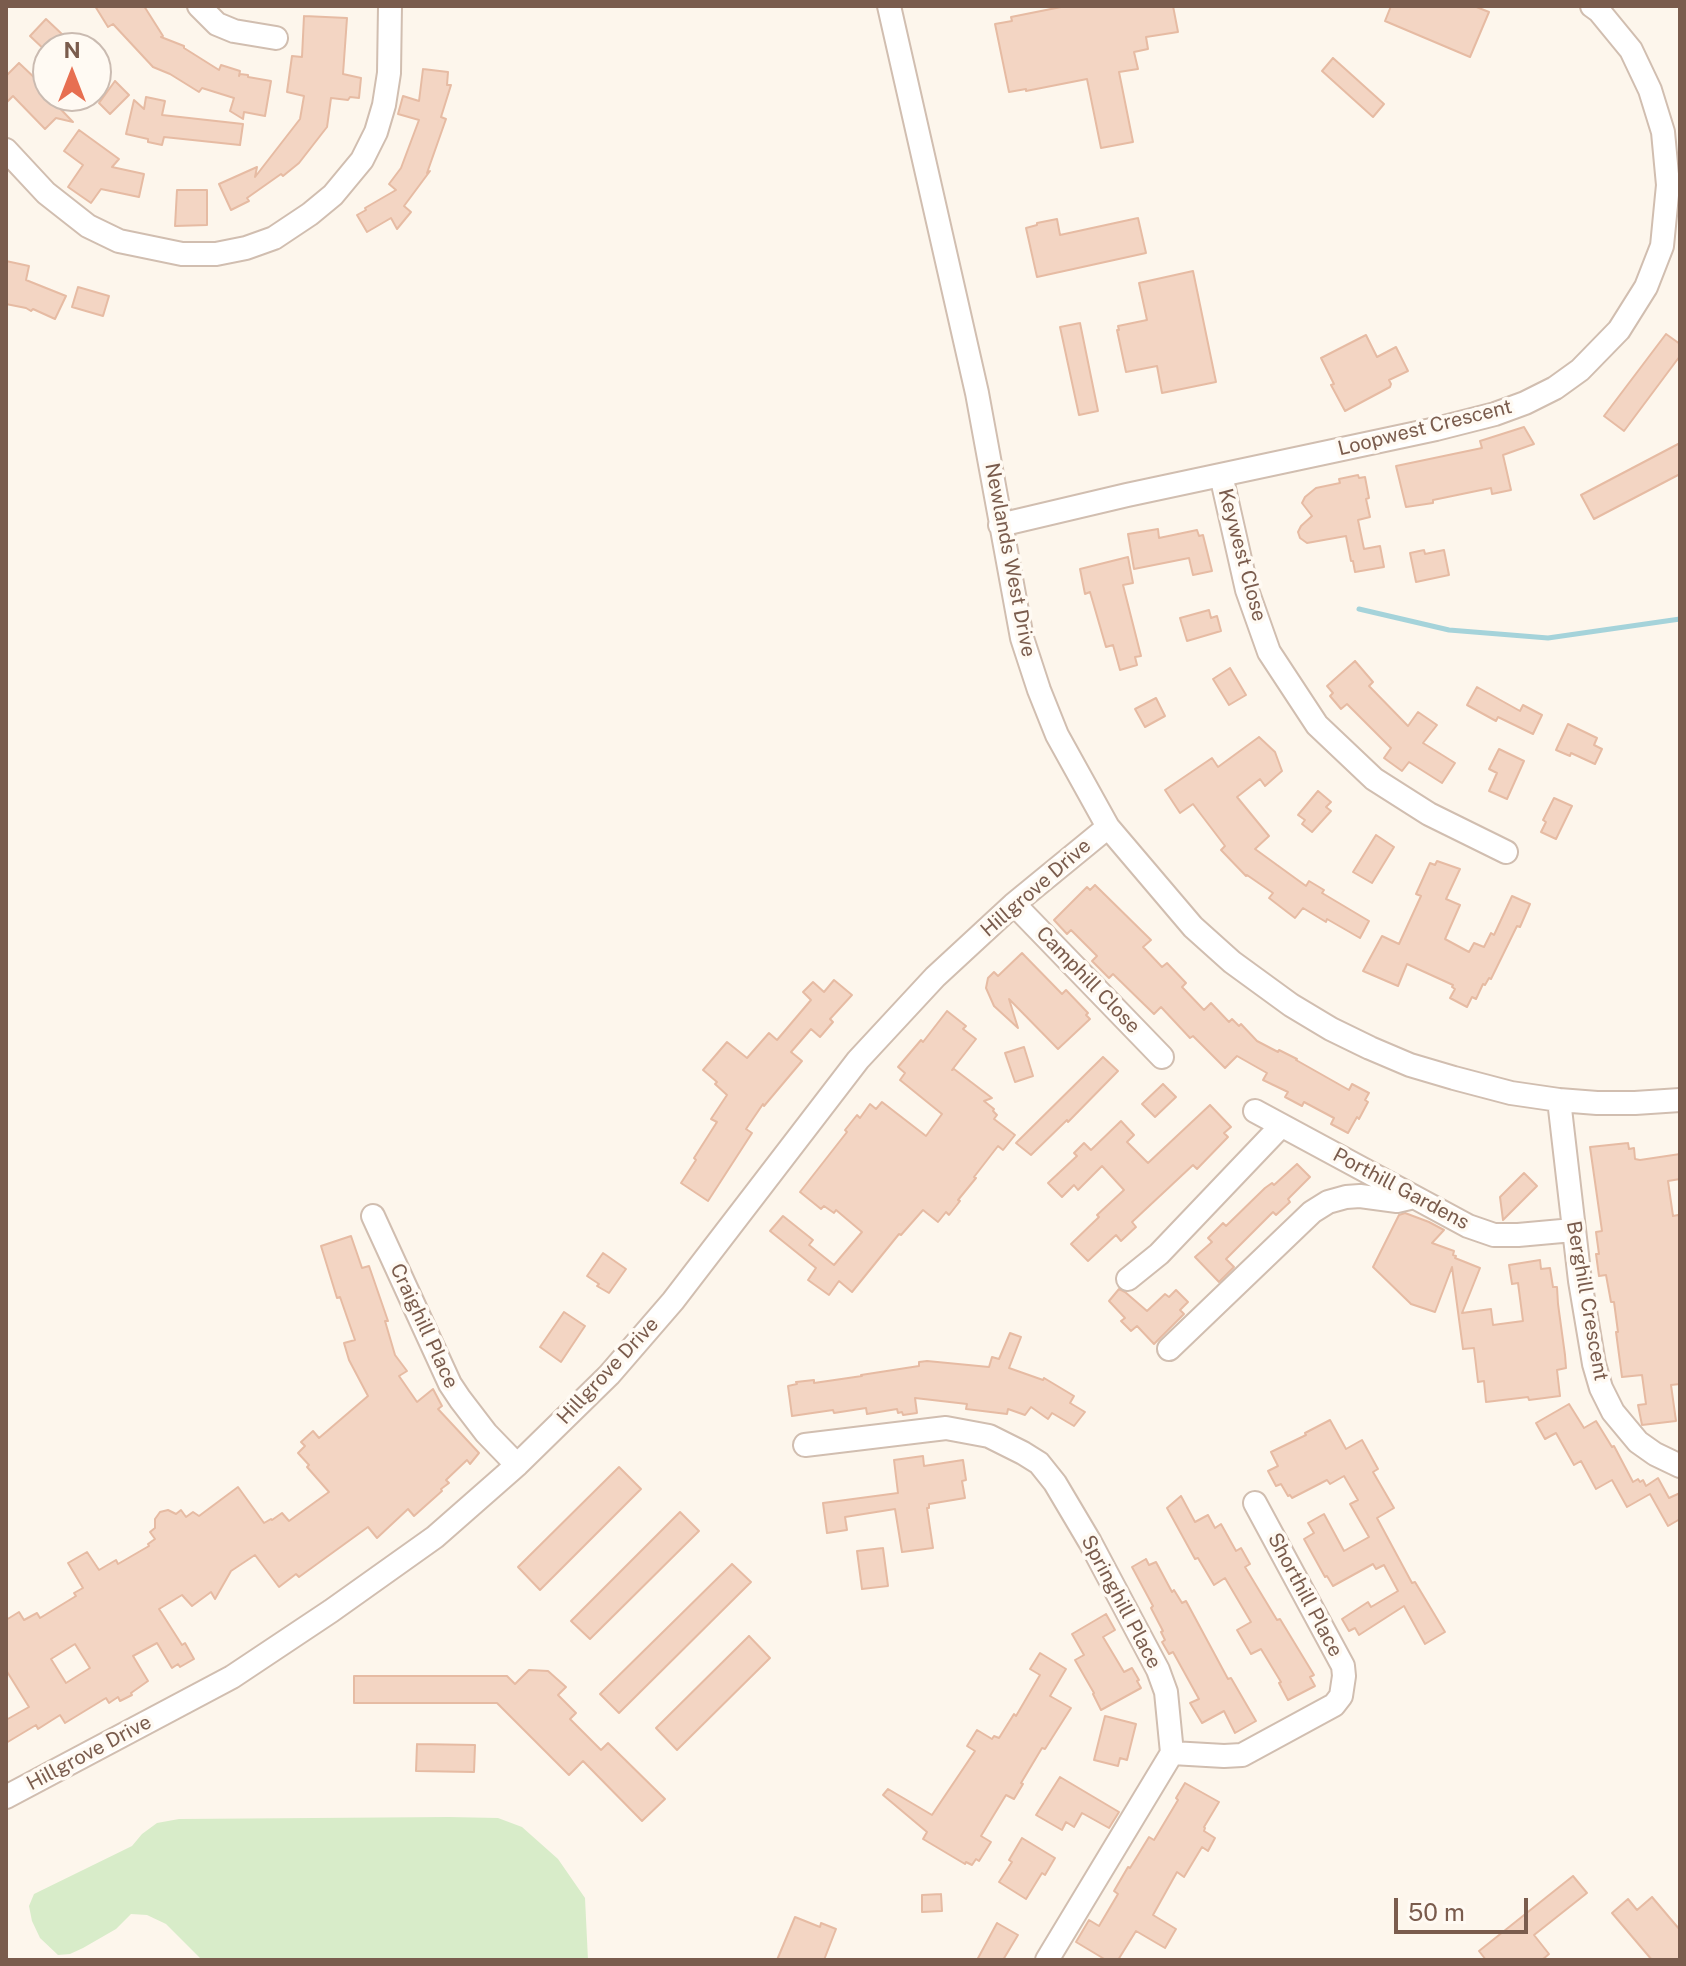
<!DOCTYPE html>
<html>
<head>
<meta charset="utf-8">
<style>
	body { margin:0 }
	#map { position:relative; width:1686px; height:1966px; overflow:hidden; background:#fdf6ec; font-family:"Public Sans",sans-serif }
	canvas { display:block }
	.frame { position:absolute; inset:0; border:8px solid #7a5c4d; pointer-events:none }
	.north { position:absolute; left:32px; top:32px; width:80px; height:80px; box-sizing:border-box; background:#fffaf3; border:2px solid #cabbb1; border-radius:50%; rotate:0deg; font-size:22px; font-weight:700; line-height:32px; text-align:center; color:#7a5c4d }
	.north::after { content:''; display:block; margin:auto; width:28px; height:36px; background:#e76f51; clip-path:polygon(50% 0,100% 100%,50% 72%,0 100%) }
	.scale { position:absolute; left:1394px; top:1898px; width:134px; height:36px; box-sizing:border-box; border:4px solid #7a5c4d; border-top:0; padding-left:10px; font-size:24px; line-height:28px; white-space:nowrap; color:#7a5c4d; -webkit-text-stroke:6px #fffaf3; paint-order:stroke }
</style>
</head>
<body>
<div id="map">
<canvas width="1686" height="1966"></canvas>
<div class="frame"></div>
<div class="north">N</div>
<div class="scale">50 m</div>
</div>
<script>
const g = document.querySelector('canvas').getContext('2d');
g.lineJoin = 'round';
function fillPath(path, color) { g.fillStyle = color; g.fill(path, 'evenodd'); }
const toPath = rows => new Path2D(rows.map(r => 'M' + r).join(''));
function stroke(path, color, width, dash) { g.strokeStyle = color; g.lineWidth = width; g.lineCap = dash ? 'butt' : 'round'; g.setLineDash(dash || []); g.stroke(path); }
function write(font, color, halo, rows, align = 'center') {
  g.font = font + ' "Public Sans",sans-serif'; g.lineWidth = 7; g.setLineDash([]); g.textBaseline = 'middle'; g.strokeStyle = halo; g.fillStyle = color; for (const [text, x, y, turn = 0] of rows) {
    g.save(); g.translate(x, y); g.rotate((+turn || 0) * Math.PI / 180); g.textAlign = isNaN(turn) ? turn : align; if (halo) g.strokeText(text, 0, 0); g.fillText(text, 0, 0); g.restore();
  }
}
fillPath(toPath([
	[449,1817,498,1818,522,1827,558,1859,585,1898,588,1960,202,1960,166,1924,147,1915,131,1914,116,1929,83,1948,70,1954,58,1955,40,1938,32,1921,29,1906,34,1894,132,1846,142,1834,157,1823,179,1819]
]), '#d8ecc9');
stroke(toPath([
	[1359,609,1449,630,1548,638,1680,619]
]), '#a5d3da', 5);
const building = toPath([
	[95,6,144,6,163,36,161,37,184,46,184,48,219,70,221,65,240,71,239,76,240,74,248,75,248,77,271,81,265,116,244,112,243,119,230,111,234,98,202,88,199,92,170,74,153,67,113,24,108,27,95,6],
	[1066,6,1173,6,1178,32,1146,37,1148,49,1134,52,1138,69,1119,72,1133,142,1101,148,1087,79,1026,91,1026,89,1009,92,995,24,1012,21,1011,17,1066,6],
	[1391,6,1474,6,1489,12,1470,57,1385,21,1391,6],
	[304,16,347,18,343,74,361,78,359,98,350,97,348,100,331,98,327,127,299,163,283,176,281,174,247,198,249,201,231,210,219,184,257,167,255,177,300,119,304,96,287,92,292,56,302,57,304,16],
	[46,19,64,36,52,48,48,48,48,53,30,36,46,19],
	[1333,58,1384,104,1373,117,1322,71,1333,58],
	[19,63,38,81,37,82,48,96,73,122,56,118,45,129,13,96,6,103,6,76,19,63],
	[423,69,448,72,447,85,451,85,441,117,446,119,427,173,430,171,404,206,411,212,397,229,391,218,367,232,357,215,366,210,365,208,396,190,389,184,401,168,419,120,398,114,403,96,419,101,423,69],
	[115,81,129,95,110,114,99,103,115,81],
	[146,97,165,101,162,115,243,124,240,145,164,137,162,145,148,142,148,139,126,134,134,100,144,109,146,97],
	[79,130,119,159,112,167,144,174,139,197,101,189,91,203,68,187,83,165,64,151,79,130],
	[177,190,207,190,207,225,175,226,177,190],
	[1138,218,1146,253,1037,277,1026,228,1037,225,1037,223,1057,219,1060,235,1138,218],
	[6,261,29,266,26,280,66,296,55,319,33,309,31,311,26,308,6,304,6,261],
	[1193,271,1216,382,1162,393,1157,366,1126,372,1117,330,1119,330,1118,326,1147,320,1139,283,1193,271],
	[78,287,109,296,103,316,72,307,78,287],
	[1080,323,1098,411,1079,415,1060,327,1080,323],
	[1666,334,1680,344,1680,356,1624,431,1604,416,1666,334],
	[1366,335,1377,357,1396,347,1408,371,1389,380,1391,384,1390,387,1345,411,1331,385,1334,384,1321,358,1366,335],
	[1524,427,1534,444,1503,455,1511,490,1492,494,1491,488,1433,500,1433,503,1406,507,1396,466,1482,448,1480,441,1524,427],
	[1680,443,1680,474,1594,519,1581,495,1680,443],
	[1358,475,1359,478,1365,477,1369,498,1366,499,1370,517,1358,520,1364,549,1380,546,1384,567,1355,572,1353,561,1351,561,1346,536,1307,543,1300,538,1298,532,1301,526,1312,516,1302,503,1305,497,1316,488,1340,483,1339,479,1358,475],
	[1158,529,1159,538,1197,530,1199,536,1203,535,1212,571,1193,575,1189,558,1134,569,1128,534,1158,529],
	[1424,550,1425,554,1444,550,1449,575,1416,582,1410,553,1424,550],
	[1128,557,1133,583,1123,585,1141,656,1135,657,1137,665,1120,670,1113,645,1106,647,1090,592,1085,594,1080,569,1128,557],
	[1209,610,1211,618,1217,616,1221,631,1187,641,1180,618,1209,610],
	[1355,661,1373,682,1369,686,1408,726,1418,712,1437,725,1423,743,1455,763,1442,783,1409,762,1402,771,1384,758,1391,748,1347,704,1341,709,1330,696,1333,693,1327,686,1355,661],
	[1230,668,1246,695,1229,705,1213,679,1230,668],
	[1477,687,1520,711,1523,705,1542,715,1533,734,1498,717,1496,721,1467,705,1477,687],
	[1156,698,1165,716,1145,727,1135,709,1156,698],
	[1568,724,1597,738,1594,745,1602,749,1595,764,1571,753,1570,756,1556,750,1568,724],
	[1259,737,1275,752,1282,771,1265,786,1260,779,1237,797,1269,836,1255,849,1306,886,1309,881,1324,890,1322,893,1369,921,1360,938,1327,919,1326,922,1303,908,1295,918,1269,898,1273,893,1247,875,1246,876,1221,850,1225,846,1193,804,1180,813,1165,790,1212,758,1218,767,1259,737],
	[1499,749,1524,761,1507,799,1489,791,1497,773,1489,769,1499,749],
	[1318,791,1331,802,1326,807,1331,811,1312,832,1302,824,1305,820,1298,815,1318,791],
	[1554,798,1572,806,1556,839,1541,832,1546,822,1543,820,1554,798],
	[1376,835,1394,847,1372,883,1353,872,1376,835],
	[1437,861,1460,869,1446,899,1460,905,1445,939,1469,952,1474,943,1484,947,1491,933,1494,935,1512,896,1530,904,1520,927,1517,926,1491,979,1489,978,1485,985,1483,984,1476,999,1472,997,1467,1007,1450,998,1455,989,1452,987,1453,985,1407,964,1398,986,1363,971,1382,936,1399,944,1421,896,1416,894,1430,863,1435,865,1437,861],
	[1095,885,1151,940,1143,947,1162,967,1167,963,1186,983,1182,987,1204,1010,1211,1003,1229,1022,1232,1019,1239,1026,1241,1024,1257,1041,1278,1052,1279,1050,1297,1059,1296,1060,1349,1090,1352,1084,1369,1093,1365,1100,1368,1102,1359,1119,1357,1117,1348,1133,1331,1124,1334,1118,1304,1102,1302,1106,1285,1097,1288,1092,1263,1080,1267,1073,1237,1056,1225,1068,1193,1036,1190,1038,1161,1007,1154,1014,1113,974,1109,978,1092,961,1097,956,1071,930,1067,934,1054,920,1087,887,1090,890,1095,885],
	[1022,953,1062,994,1066,990,1088,1013,1086,1015,1090,1019,1058,1049,1009,999,1018,1028,994,1006,986,988,988,978,994,972,998,976,1022,953],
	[834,980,852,995,830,1019,833,1022,820,1037,811,1029,791,1052,802,1061,764,1106,763,1104,746,1129,752,1133,708,1201,681,1183,696,1160,694,1158,717,1122,711,1119,727,1095,715,1084,717,1082,703,1070,727,1042,747,1058,769,1033,777,1040,811,1000,803,992,813,982,824,992,834,980],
	[947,1011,966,1026,963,1029,976,1039,952,1070,954,1069,992,1098,984,1101,994,1109,993,1111,997,1115,994,1119,1015,1135,1003,1150,998,1146,974,1177,976,1178,958,1200,960,1201,949,1215,946,1212,938,1222,923,1210,901,1235,899,1234,852,1292,839,1281,829,1295,808,1280,816,1268,770,1231,783,1216,813,1240,809,1245,834,1265,862,1232,836,1210,834,1213,824,1206,821,1209,800,1192,847,1132,845,1130,857,1115,860,1118,870,1104,876,1109,882,1102,926,1136,942,1114,900,1080,905,1073,898,1067,921,1040,923,1042,947,1011],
	[1024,1047,1033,1076,1015,1082,1005,1053,1024,1047],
	[1103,1057,1118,1071,1068,1122,1067,1120,1031,1155,1016,1143,1103,1057],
	[1163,1084,1176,1097,1155,1117,1142,1104,1163,1084],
	[1210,1105,1231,1127,1224,1133,1228,1137,1197,1169,1193,1165,1132,1222,1136,1227,1121,1241,1116,1235,1088,1261,1071,1244,1099,1217,1097,1215,1124,1190,1102,1166,1078,1190,1074,1185,1062,1197,1048,1183,1077,1156,1074,1153,1084,1143,1091,1150,1121,1121,1134,1135,1127,1142,1148,1163,1210,1105],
	[1628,1143,1629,1149,1634,1148,1635,1159,1640,1160,1680,1154,1680,1179,1668,1181,1673,1216,1678,1215,1680,1218,1680,1384,1671,1385,1676,1421,1642,1425,1638,1405,1646,1404,1642,1375,1622,1377,1616,1332,1618,1332,1614,1302,1611,1302,1606,1275,1599,1276,1596,1254,1599,1254,1596,1232,1602,1231,1590,1147,1628,1143],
	[1297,1164,1310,1177,1288,1199,1290,1202,1276,1215,1273,1212,1226,1259,1234,1267,1219,1282,1195,1257,1212,1242,1208,1238,1223,1223,1226,1226,1265,1188,1272,1183,1274,1185,1297,1164],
	[1524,1173,1537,1186,1503,1220,1500,1197,1524,1173],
	[1405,1213,1429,1222,1444,1230,1432,1243,1454,1251,1453,1255,1456,1256,1455,1258,1480,1268,1462,1313,1491,1309,1493,1325,1523,1321,1518,1283,1512,1284,1509,1265,1540,1260,1541,1269,1550,1268,1553,1287,1557,1287,1558,1304,1565,1355,1566,1368,1557,1370,1560,1396,1529,1400,1528,1397,1486,1402,1484,1381,1478,1382,1474,1348,1463,1349,1452,1267,1435,1312,1411,1304,1373,1267,1399,1215,1405,1213],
	[351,1236,362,1268,369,1266,388,1321,385,1321,395,1355,407,1371,399,1376,417,1402,433,1389,442,1406,438,1409,479,1453,470,1464,467,1460,446,1480,449,1483,441,1489,442,1491,414,1516,408,1509,377,1538,368,1527,299,1577,296,1574,279,1587,255,1555,231,1571,215,1599,211,1592,192,1606,182,1595,159,1609,182,1645,185,1643,194,1659,180,1667,178,1664,172,1668,157,1643,133,1656,148,1681,131,1693,132,1695,120,1701,118,1697,109,1703,106,1698,65,1723,60,1715,38,1729,36,1725,6,1743,6,1720,29,1707,6,1670,6,1620,19,1612,24,1620,37,1613,40,1618,76,1596,74,1593,83,1588,68,1563,87,1552,99,1570,116,1560,118,1564,149,1546,148,1544,155,1539,150,1532,155,1528,155,1519,160,1512,168,1510,176,1514,181,1510,186,1517,193,1512,199,1516,238,1487,264,1523,271,1519,272,1520,282,1513,289,1521,329,1492,307,1467,309,1465,298,1453,305,1446,301,1442,313,1431,319,1438,368,1396,349,1360,344,1343,355,1340,340,1297,337,1298,321,1246,351,1236],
	[75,1644,90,1668,66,1683,51,1659,75,1644],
	[603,1253,626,1269,609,1293,597,1286,599,1284,587,1276,603,1253],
	[1119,1289,1125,1292,1147,1311,1165,1294,1169,1297,1176,1290,1188,1302,1180,1310,1184,1314,1154,1344,1137,1326,1131,1331,1121,1321,1125,1318,1109,1301,1119,1289],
	[564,1312,585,1326,561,1362,540,1347,564,1312],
	[1010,1333,1021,1337,1009,1368,1043,1380,1044,1378,1074,1396,1070,1403,1085,1412,1074,1426,1052,1413,1048,1419,1031,1407,1025,1415,1008,1409,1007,1414,966,1409,967,1404,915,1398,917,1413,903,1415,902,1412,898,1413,897,1409,867,1414,866,1408,834,1413,833,1410,792,1416,788,1386,797,1384,796,1382,814,1380,814,1383,862,1376,861,1375,919,1366,919,1362,927,1361,989,1367,992,1357,999,1359,1010,1333],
	[1569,1404,1584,1428,1596,1421,1612,1447,1614,1446,1633,1482,1638,1479,1640,1482,1643,1480,1646,1486,1658,1478,1669,1498,1680,1493,1680,1519,1668,1526,1650,1494,1627,1507,1612,1480,1596,1489,1581,1461,1574,1465,1556,1433,1545,1439,1536,1423,1569,1404],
	[1330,1420,1346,1449,1362,1440,1378,1469,1373,1472,1394,1508,1377,1518,1412,1583,1415,1582,1445,1632,1425,1644,1404,1606,1359,1635,1355,1628,1349,1631,1342,1619,1368,1602,1371,1607,1398,1591,1384,1565,1376,1569,1373,1564,1333,1586,1327,1576,1325,1577,1304,1539,1314,1533,1308,1523,1324,1514,1344,1551,1369,1537,1350,1504,1358,1500,1344,1476,1330,1484,1327,1480,1292,1498,1290,1495,1288,1496,1281,1484,1276,1486,1268,1471,1278,1466,1271,1452,1306,1435,1305,1433,1330,1420],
	[923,1456,924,1466,963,1460,966,1480,962,1481,965,1498,929,1504,929,1508,927,1508,933,1548,902,1552,895,1509,845,1517,847,1530,827,1533,823,1503,898,1493,894,1460,923,1456],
	[619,1467,641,1489,540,1590,518,1567,619,1467],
	[1181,1496,1195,1522,1208,1515,1215,1528,1221,1524,1236,1551,1241,1548,1250,1564,1245,1567,1277,1620,1280,1619,1314,1675,1310,1677,1315,1686,1288,1700,1279,1683,1281,1682,1261,1649,1251,1654,1237,1630,1251,1622,1225,1578,1214,1585,1198,1558,1195,1559,1167,1508,1181,1496],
	[680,1512,699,1531,590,1639,571,1621,680,1512],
	[883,1548,888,1586,862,1589,857,1551,883,1548],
	[1146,1559,1149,1565,1156,1562,1172,1592,1174,1590,1182,1603,1186,1601,1228,1679,1231,1678,1256,1721,1235,1733,1224,1711,1202,1723,1190,1703,1199,1699,1173,1652,1169,1654,1162,1642,1165,1640,1161,1632,1163,1631,1151,1608,1153,1606,1132,1567,1146,1559],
	[732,1564,751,1582,619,1713,600,1694,732,1564],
	[1106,1614,1115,1630,1103,1637,1124,1672,1132,1668,1139,1680,1137,1681,1141,1688,1101,1710,1093,1694,1094,1693,1075,1660,1084,1655,1072,1634,1106,1614],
	[749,1636,770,1658,677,1750,656,1728,749,1636],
	[1040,1653,1066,1669,1050,1696,1071,1708,1045,1749,1042,1748,1021,1783,1023,1784,1014,1799,1006,1795,981,1836,991,1842,979,1861,976,1859,972,1865,966,1862,965,1864,923,1839,927,1832,883,1795,888,1789,932,1815,975,1751,967,1746,977,1730,992,1739,994,1736,999,1738,1014,1714,1016,1716,1040,1675,1030,1669,1040,1653],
	[529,1670,548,1671,566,1687,558,1695,576,1713,570,1719,601,1750,608,1743,665,1799,642,1821,583,1761,569,1775,497,1703,354,1703,354,1676,507,1676,515,1684,529,1670],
	[1105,1716,1136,1724,1127,1760,1120,1758,1118,1766,1094,1760,1105,1716],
	[417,1744,475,1745,474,1772,416,1771,417,1744],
	[1060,1777,1119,1812,1109,1828,1082,1813,1074,1827,1066,1822,1062,1830,1036,1815,1060,1777],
	[1185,1783,1219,1802,1204,1827,1205,1828,1204,1831,1215,1838,1208,1851,1202,1847,1184,1877,1177,1872,1153,1915,1176,1929,1165,1948,1136,1931,1118,1960,1106,1960,1076,1942,1089,1920,1099,1926,1118,1894,1114,1891,1128,1867,1130,1868,1149,1837,1154,1840,1178,1800,1176,1798,1185,1783],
	[1022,1838,1055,1858,1045,1875,1042,1873,1026,1899,999,1882,1012,1862,1009,1860,1022,1838],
	[1573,1876,1587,1893,1534,1935,1549,1954,1542,1960,1486,1960,1479,1951,1573,1876],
	[941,1894,942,1911,922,1912,922,1895,941,1894],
	[1652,1897,1680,1930,1680,1960,1652,1960,1612,1913,1628,1899,1637,1910,1652,1897],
	[795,1917,820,1927,821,1923,836,1929,824,1960,777,1960,795,1917],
	[997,1923,1018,1935,1003,1960,977,1960,997,1923]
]);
fillPath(building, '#f3d5c3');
stroke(building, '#e6bba3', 2);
const minor = toPath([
	[199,6,217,24,234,31,276,38],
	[889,6,977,393,1022,638,1039,690,1057,735,1108,827,1193,927,1232,962,1291,1005,1331,1029,1370,1048,1410,1065,1454,1078,1511,1093,1559,1100,1597,1103,1635,1103,1680,1100],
	[6,150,46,193,88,226,119,241,182,254,216,254,246,248,274,238,310,214,333,195,362,160,376,132,384,105,389,73,390,6],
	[1221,475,1247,590,1269,652,1317,725,1374,779,1429,814,1506,852],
	[1000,525,1127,495,1436,429,1495,414,1525,403,1555,388,1580,370,1619,330,1646,287,1662,246,1668,185,1663,132,1650,90,1631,50,1599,11,1592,6],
	[1014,904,1162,1057],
	[1559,1100,1580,1281,1594,1364,1601,1388,1613,1412,1638,1442,1655,1454,1680,1466],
	[1255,1111,1468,1226,1494,1235,1518,1235,1573,1230],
	[373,1216,450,1384,460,1399,486,1433,517,1465],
	[1128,1279,1159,1254,1281,1126],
	[1169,1349,1312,1212,1328,1202,1346,1197,1360,1196,1397,1201,1414,1197],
	[805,1445,946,1428,989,1436,1023,1453,1039,1463,1055,1483,1090,1542,1158,1670,1166,1692,1172,1753,1047,1960],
	[1172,1753,1224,1756,1242,1755,1334,1705,1341,1696,1344,1676,1343,1666,1255,1503],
	[6,1797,232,1677,331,1611,435,1537,517,1465,609,1375,673,1301,858,1060,935,977,1014,904,1108,827]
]);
stroke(minor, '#d1beb0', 26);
stroke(minor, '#fff', 22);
write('20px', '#7a5c4d', '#fffaf3', [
	["Loopwest Crescent",1425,428,-14],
	["Keywest Close",1242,555,75],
	["Newlands West Drive",1010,560,79],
	["Hillgrove Drive",1036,888,-41],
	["Camphill Close",1088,980,46],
	["Porthill Gardens",1401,1189,28],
	["Berghill Crescent",1587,1301,80],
	["Craighill Place",424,1326,65],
	["Hillgrove Drive",608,1371,-47],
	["Shorthill Place",1305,1595,62],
	["Springhill Place",1121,1602,62],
	["Hillgrove Drive",89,1753,-28]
]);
</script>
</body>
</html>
